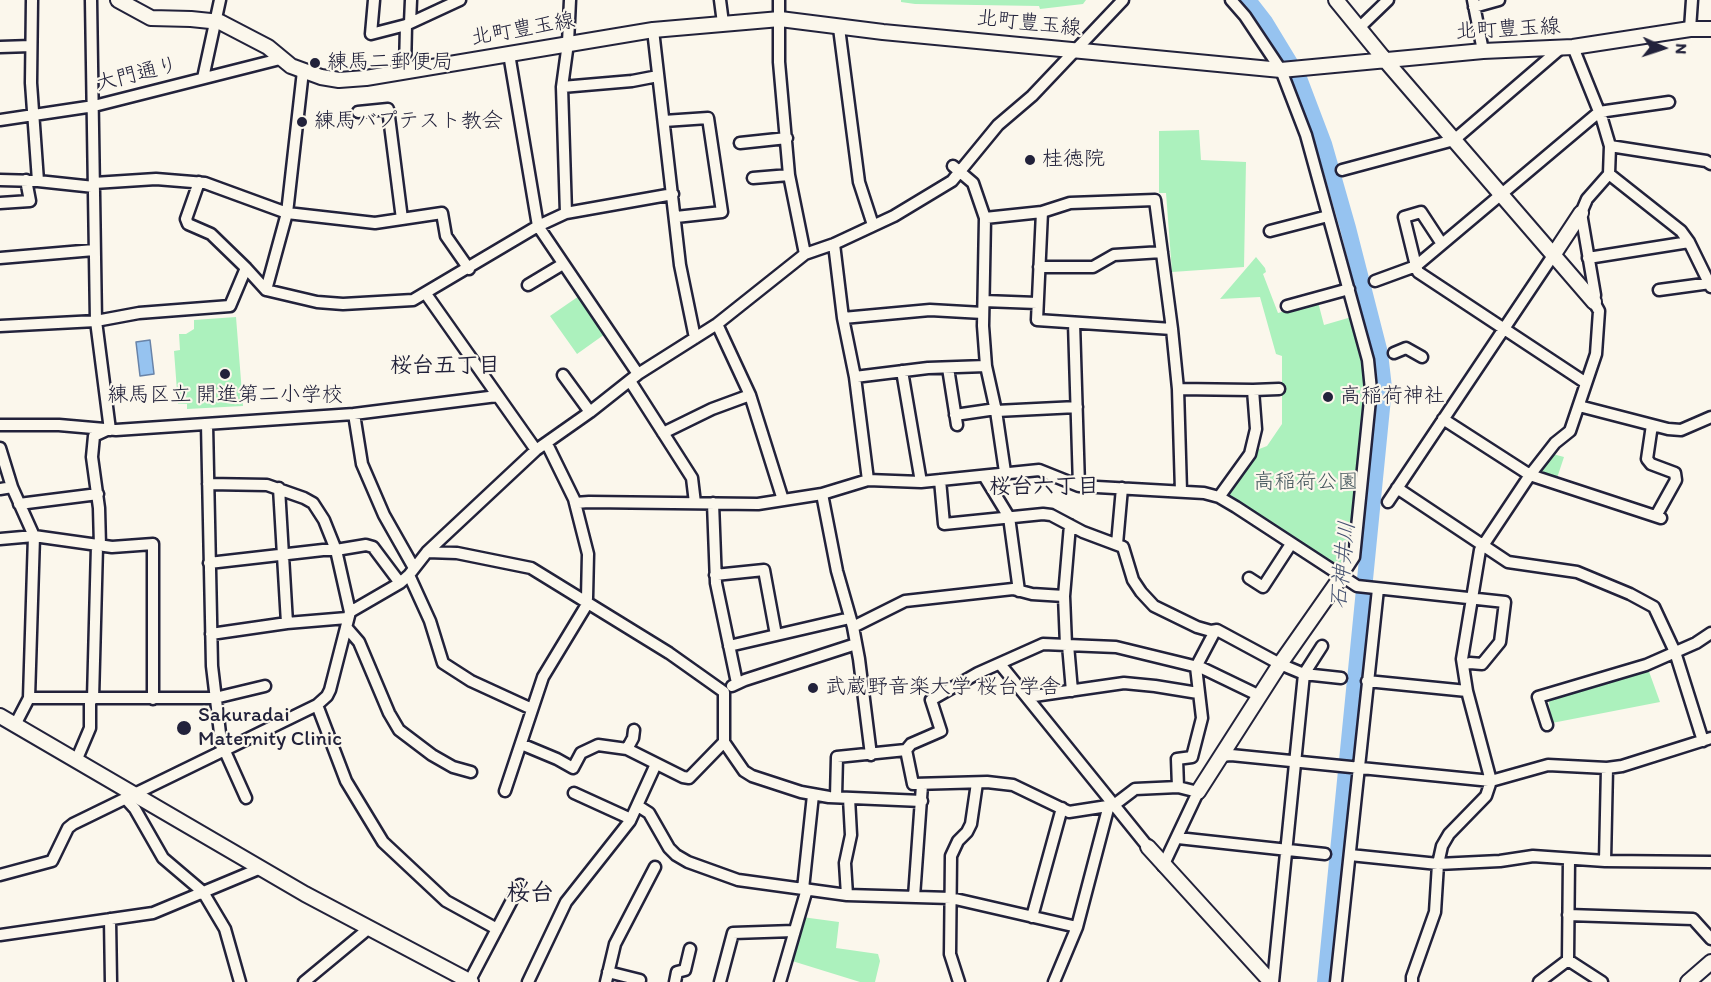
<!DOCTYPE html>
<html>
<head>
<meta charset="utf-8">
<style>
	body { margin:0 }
	#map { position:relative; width:1711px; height:982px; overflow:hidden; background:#fbf7ec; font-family:Itim,sans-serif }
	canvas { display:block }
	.north { position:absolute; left:1633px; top:18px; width:60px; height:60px; -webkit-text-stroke:4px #fbf7ec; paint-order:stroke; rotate:93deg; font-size:16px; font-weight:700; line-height:24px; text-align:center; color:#22223b }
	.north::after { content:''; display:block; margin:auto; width:21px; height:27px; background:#22223b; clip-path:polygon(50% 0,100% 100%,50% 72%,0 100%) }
</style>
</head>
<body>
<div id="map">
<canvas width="1711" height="982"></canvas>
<div class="north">N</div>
</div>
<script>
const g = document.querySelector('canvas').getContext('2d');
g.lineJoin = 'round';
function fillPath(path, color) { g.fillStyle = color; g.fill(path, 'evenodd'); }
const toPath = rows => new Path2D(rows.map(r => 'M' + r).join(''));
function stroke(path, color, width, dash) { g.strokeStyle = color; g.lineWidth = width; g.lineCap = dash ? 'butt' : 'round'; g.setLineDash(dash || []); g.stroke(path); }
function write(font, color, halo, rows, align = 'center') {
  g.font = font + ' Itim,"Klee One",sans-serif'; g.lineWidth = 4.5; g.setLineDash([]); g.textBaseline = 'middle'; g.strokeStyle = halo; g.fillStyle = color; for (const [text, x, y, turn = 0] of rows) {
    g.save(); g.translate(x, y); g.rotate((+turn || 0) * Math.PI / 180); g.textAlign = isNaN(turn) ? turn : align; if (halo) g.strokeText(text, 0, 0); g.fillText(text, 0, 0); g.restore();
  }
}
fillPath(toPath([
	[901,0,1086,0,1083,4,1040,9,1039,6,915,4,901,2],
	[1199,130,1201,160,1246,162,1244,267,1172,272,1166,193,1159,193,1159,131],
	[1256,257,1265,268,1266,272,1263,274,1278,313,1318,302,1324,325,1355,316,1368,366,1354,546,1338,569,1228,496,1227,492,1254,451,1267,446,1282,424,1282,356,1276,354,1260,297,1220,299],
	[579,296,605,334,577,354,550,316],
	[236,317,243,406,187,409,187,404,178,404,174,351,180,350,179,334,186,334,194,329,194,320],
	[1553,454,1564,457,1557,478,1542,472,1542,469],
	[1647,666,1660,702,1552,723,1548,696],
	[802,917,839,922,836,948,878,954,880,961,875,982,860,982,789,960]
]), '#acf1bd');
const water = toPath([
	[150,340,154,374,140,376,136,342,150,340]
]);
fillPath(water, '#96c3f0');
stroke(water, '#6883a8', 1.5);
stroke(toPath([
	[1248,0,1265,22,1299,78,1324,144,1348,228,1380,353,1384,388,1325,982]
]), '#96c3f0', 16);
const street = toPath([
	[32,0,31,83,38,181],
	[91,0,96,321,110,430],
	[374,0,371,34,406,25,460,0],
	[720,0,723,23],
	[779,0,779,62,789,175,805,254],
	[1231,0,1245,16,1281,70,1306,135,1368,360,1371,390,1354,557,1341,577],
	[1473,0,1483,51],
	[1474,7,1499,0],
	[410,23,411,0],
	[1360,27,1388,0],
	[839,28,859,182,873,225],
	[1690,29,1692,0],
	[653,30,680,265,695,338],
	[0,47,31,46],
	[509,54,538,226,638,374],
	[405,70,406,25],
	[203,78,220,0],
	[562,87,632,81,658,76],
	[358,112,388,109,402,219],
	[0,120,94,106,276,60,280,57],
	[664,121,708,118,722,212,676,217],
	[740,143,787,138],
	[1610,146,1706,161,1711,164],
	[953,166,973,183,985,218,983,326,986,366,996,411,1005,472],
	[1342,170,1454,140,1561,48],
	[1609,174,1681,231,1689,242,1711,287],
	[753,178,789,175],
	[0,180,38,181,94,187],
	[199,182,186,219,188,224,211,234,246,268,266,290,317,302,343,304,413,300,538,226,566,213,673,194],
	[94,183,156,179,205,183,287,213,375,223,442,213,446,236,469,269],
	[0,203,30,201,26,180],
	[1042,212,1037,320,1172,329],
	[566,213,562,87,568,43,570,0],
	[985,218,1042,212,1070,203,1155,200,1172,329,1178,389,1181,491],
	[1270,231,1328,216],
	[834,244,843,318,855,377,868,480],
	[1442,244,1421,212,1404,217,1416,266,1599,112,1669,102],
	[0,258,94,250],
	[1588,258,1689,242],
	[1039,267,1093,267,1114,255,1162,252],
	[1375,281,1416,266,1418,272,1586,383],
	[528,285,563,264],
	[266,290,287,213,303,71],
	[1659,290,1711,283],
	[426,294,536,450],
	[984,301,1037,303],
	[1287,306,1349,289],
	[843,318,930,310,983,313],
	[1074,323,1079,486],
	[717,324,750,395,783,500],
	[0,326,96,321,139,313,230,306,246,268],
	[1394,353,1406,348,1422,357],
	[948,368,957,425],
	[902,371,921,482],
	[563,375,590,412],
	[855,377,928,368,986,366],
	[630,381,692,478,695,503],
	[1178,389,1253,390,1256,429,1250,454,1219,497],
	[1253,390,1279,389],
	[1579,406,1668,429,1681,430,1711,417],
	[996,411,1077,407],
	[354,414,362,464,384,515,414,568],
	[955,415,996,409],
	[1443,419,1530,475,1661,518],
	[207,424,212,666,222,750],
	[0,425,59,425,116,430,354,414,497,396],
	[1652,425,1647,459,1651,464,1675,473,1676,480,1656,516],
	[663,433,712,409,750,395],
	[0,448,12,487,34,536,29,698,15,725],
	[984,476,1009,517,1019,591],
	[940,480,944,524,1043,514,1051,515,1083,532,1123,547,1133,580,1141,592,1154,606,1197,627,1211,631,1217,630,1280,664,1304,674,1273,982],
	[208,484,267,485,304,498,313,503,324,520,336,550,350,612],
	[279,488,287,623],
	[1397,488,1508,562,1577,572,1630,594,1654,607,1675,652,1703,741],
	[0,489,12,487],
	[822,494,837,571,853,627,859,659,871,755],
	[1388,502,1554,254],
	[575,503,589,502,758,504,822,494,868,480,921,482,1039,470,1079,486,1204,493,1219,497,1236,507,1357,586,1505,602,1500,642,1482,664,1470,663,1463,665],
	[713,503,716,583,737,683],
	[19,504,98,494],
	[0,539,34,536,112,547,153,544,153,699],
	[1117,544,1122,488],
	[100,546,99,508,92,457,94,436,107,430],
	[427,552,457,553,531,568,669,653,724,692,724,742,744,771,752,776,801,792,829,797,922,801],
	[209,563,323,550,336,550,366,545,373,547,400,583],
	[409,575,430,621,443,663,471,681,532,709],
	[715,575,764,570,776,635],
	[1249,578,1263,587,1291,544],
	[346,627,359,642,389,713,399,730,432,755,453,767,471,772],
	[853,627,905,601,1013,589,1032,594,1064,596],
	[211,634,287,623,347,618],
	[1066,645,1064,596,1070,525],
	[1068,645,1072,691],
	[729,646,850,618],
	[1322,646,1304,674,1341,678],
	[1000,664,1148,847],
	[1367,681,1467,691],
	[732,686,745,680,856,644],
	[1027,697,1124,683,1155,686,1198,693],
	[29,698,215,698,265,686],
	[93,699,97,546],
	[317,705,346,781,383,842,446,901,497,929],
	[1547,725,1538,697,1646,665,1696,643,1711,633],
	[521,744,557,759,573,768,581,753,598,745,627,749,683,777,689,778,724,742],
	[224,749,246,798],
	[627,749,633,738,634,730],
	[906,750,911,744,941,731,931,700,978,673,1043,644,1116,647,1202,668,1260,696],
	[1221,756,1231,755,1491,781,1548,765,1607,768,1622,766,1711,738],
	[76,761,90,728,90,699],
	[1178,787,1177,759,1192,757,1202,718,1196,667,1215,631],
	[505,791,543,677,586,606,587,598,588,554,574,499,547,444],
	[574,793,631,819],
	[836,797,837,757,906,750,913,784,987,782,1013,785,1069,812,1114,805,1135,789,1178,787,1198,792,1163,866],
	[125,798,135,809,163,858,203,892,225,929,240,982],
	[638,806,649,813,669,848,676,855,688,862,738,880,847,895,951,898,1077,927],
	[1178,838,1325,854],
	[1350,855,1438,864,1500,861,1533,856,1605,861,1711,862],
	[1569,859,1568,960,1602,982],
	[1605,861,1607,768],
	[0,875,52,861,68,828,73,824,317,705,327,696,330,690,350,612,400,583,409,575,427,552,536,450,590,412,638,374,717,324,805,254,834,244,894,216,952,181,998,125,1032,96,1123,0],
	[803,889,813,795],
	[847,895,845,863,851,835,849,798],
	[914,897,922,785],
	[1568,915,1693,919,1711,939],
	[1032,917,1062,808],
	[110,919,111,982],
	[0,935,153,913,261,868],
	[608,972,640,980],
	[304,982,368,929],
	[469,982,520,885],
	[528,982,566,902,630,821,656,764],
	[606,982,615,944,655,867],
	[675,982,677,972,685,970,690,949],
	[720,982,733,933,794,931],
	[780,982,807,889],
	[959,982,950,954,951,856,958,841,967,832,971,824,977,783],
	[1054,982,1077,927,1109,805],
	[1336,982,1378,589],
	[1412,982,1412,977,1435,912,1438,864,1442,846,1449,834,1486,796,1491,781,1467,691,1462,659,1480,550,1530,475,1555,443,1570,431,1596,354,1599,311,1594,302,1595,295,1581,213,1587,199,1609,174,1610,146,1602,119,1573,47],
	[1539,982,1568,960]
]);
const secondary = toPath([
	[118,0,151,18,191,19,220,22,268,47,291,66,321,77,339,80,366,78,653,30,780,19,883,32,1281,70,1483,51,1573,47,1690,29,1711,29],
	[1336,0,1385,60,1594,302],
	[1554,254,1581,213],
	[0,716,305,894,471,982],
	[1198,792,1280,664,1341,577],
	[1148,847,1271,982],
	[1688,982,1711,962]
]);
stroke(street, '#22223b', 15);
stroke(secondary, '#22223b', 18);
stroke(street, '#fbf7ec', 10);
stroke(secondary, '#fbf7ec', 14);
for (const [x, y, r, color] of [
	[315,63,6,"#22223b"],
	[302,122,6,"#22223b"],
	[1030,160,6,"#22223b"],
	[225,374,6,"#22223b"],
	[1328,397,6,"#22223b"],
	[813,688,6,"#22223b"],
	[184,728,8,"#22223b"]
]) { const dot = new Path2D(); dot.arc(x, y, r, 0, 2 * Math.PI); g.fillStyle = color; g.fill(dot); stroke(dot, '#fbf7ec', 2); }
write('21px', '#22223b', '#fbf7ec', [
	["北町豊玉線",1029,24,6],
	["北町豊玉線",523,30,-10],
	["北町豊玉線",1508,30,-3],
	["大門通り",137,75,-14]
]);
write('21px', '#22223b', '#fbf7ec', [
	["練馬二郵便局",327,63],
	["練馬バプテスト教会",314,122],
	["桂徳院",1042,160],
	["練馬区立 開進第二小学校",225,396,"center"],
	["高稲荷神社",1340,397],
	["武蔵野音楽大学 桜台学舎",825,688],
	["Sakuradai",198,716],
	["Maternity Clinic",198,740]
], 'left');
write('21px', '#44565c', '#fbf7ec', [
	["高稲荷公園",1306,483]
]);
write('bold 22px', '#22223b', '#fbf7ec', [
	["桜台五丁目",445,366],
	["桜台六丁目",1044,487]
]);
write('italic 22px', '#455271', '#fbf7ec', [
	["石神井川",1344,565,-84]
]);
write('bold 24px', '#22223b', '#fbf7ec', [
	["桜台",530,894]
]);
</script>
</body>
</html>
